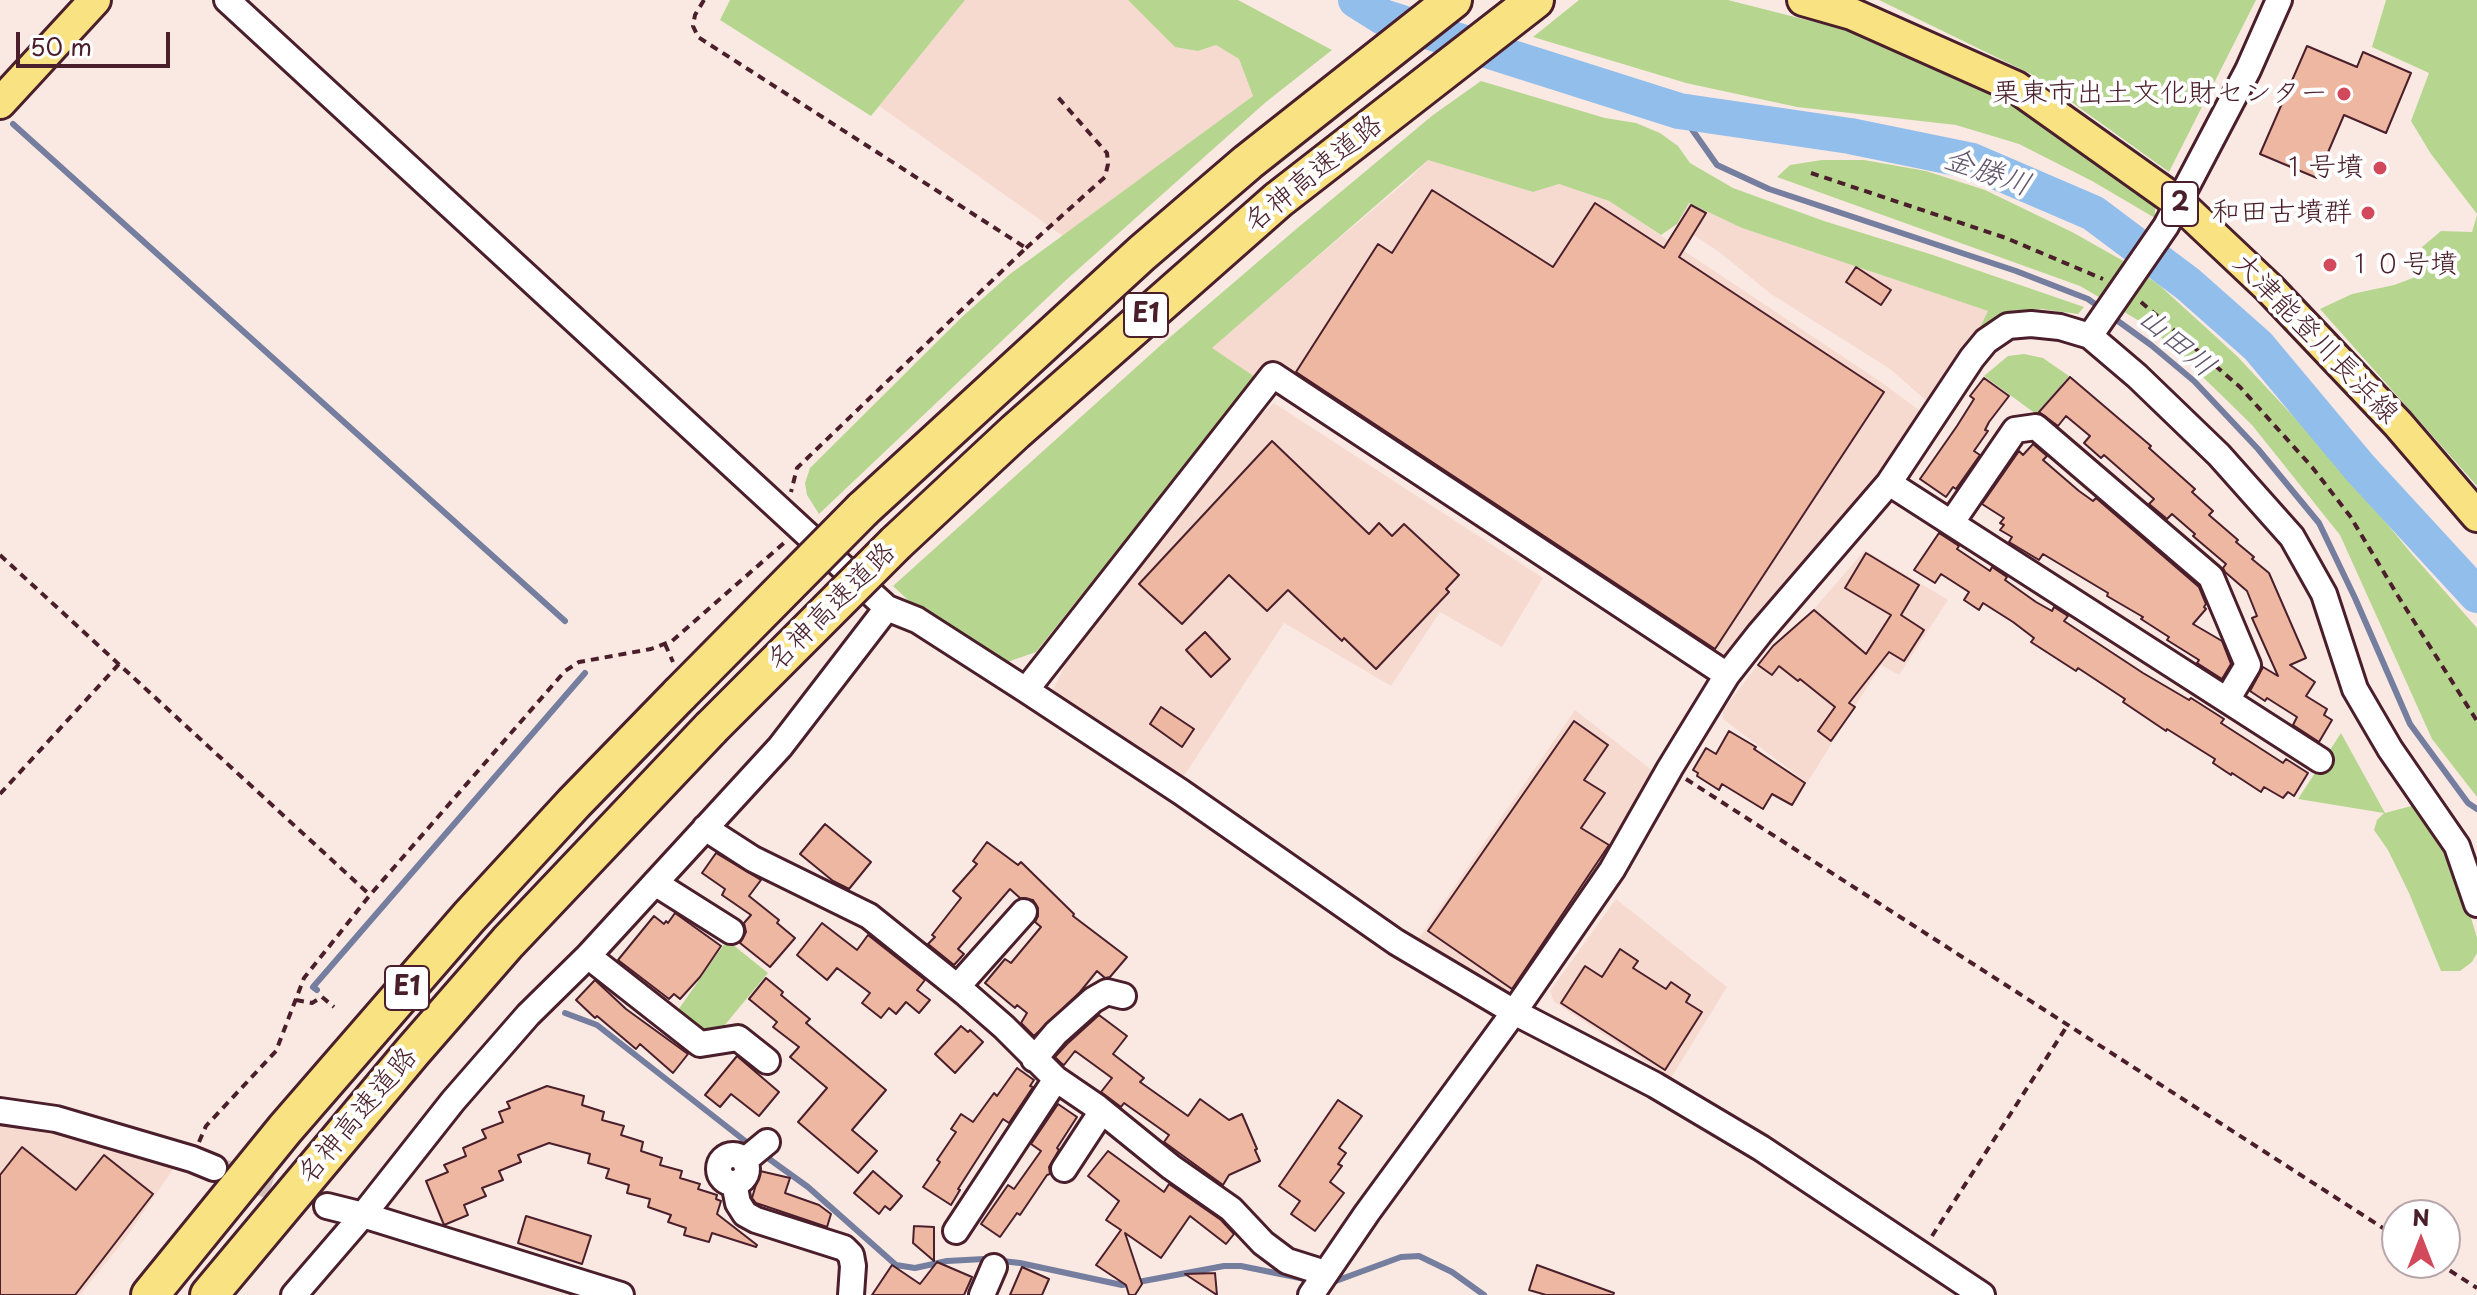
<!DOCTYPE html>
<html>
<head>
<meta charset="utf-8">
<style>
	body { margin:0 }
	#map { position:relative; width:2477px; height:1295px; overflow:hidden; background:#fae9e3; font-family:"Playpen Sans",sans-serif }
	canvas { display:block }
	.north { position:absolute; left:2381px; top:1199px; width:80px; height:80px; box-sizing:border-box; background:#fff; border:2px solid #b7a5aa; border-radius:50%; rotate:0deg; font-size:22px; font-weight:700; line-height:32px; text-align:center; color:#4a1f2b }
	.north::after { content:''; display:block; margin:auto; width:28px; height:36px; background:#d1495b; clip-path:polygon(50% 0,100% 100%,50% 72%,0 100%) }
	.scale { position:absolute; left:16px; top:32px; width:154px; height:36px; box-sizing:border-box; border:4px solid #4a1f2b; border-top:0; padding-left:10px; font-size:24px; line-height:28px; white-space:nowrap; color:#4a1f2b; -webkit-text-stroke:6px #fff; paint-order:stroke }
</style>
</head>
<body>
<div id="map">
<canvas width="2477" height="1295"></canvas>
<div class="north">N</div>
<div class="scale">50 m</div>
</div>
<script>
const g = document.querySelector('canvas').getContext('2d');
g.lineJoin = 'round';
function fillPath(path, color) { g.fillStyle = color; g.fill(path, 'evenodd'); }
const toPath = rows => new Path2D(rows.map(r => 'M' + r).join(''));
function stroke(path, color, width, dash) { g.strokeStyle = color; g.lineWidth = width; g.lineCap = dash ? 'butt' : 'round'; g.setLineDash(dash || []); g.stroke(path); }
function write(font, color, halo, rows, align = 'center') {
  g.font = font + ' "Playpen Sans","Klee One",sans-serif'; g.lineWidth = 8; g.setLineDash([]); g.textBaseline = 'middle'; g.strokeStyle = halo; g.fillStyle = color; for (const [text, x, y, turn = 0] of rows) {
    g.save(); g.translate(x, y); g.rotate((+turn || 0) * Math.PI / 180); g.textAlign = isNaN(turn) ? turn : align; if (halo) g.strokeText(text, 0, 0); g.fillText(text, 0, 0); g.restore();
  }
}
fillPath(toPath([
	[965,0,1128,0,1176,47,1198,51,1216,45,1239,59,1253,96,1063,236,879,106],
	[1428,160,1533,192,1559,184,1609,201,1881,382,1923,413,1884,470,1712,677,1252,379,1254,377,1211,348,1410,178],
	[1689,203,1742,228,1988,311,1976,335,1929,403,1890,369,1771,294,1719,252,1677,224],
	[1274,403,1543,578,1502,647,1440,612,1391,686,1284,623,1182,779,1052,692,1065,665,1239,434],
	[1865,550,1948,600,1899,675,1881,665,1807,783,1723,719,1723,710,1772,646,1813,610],
	[1575,710,1653,771,1605,862,1515,990,1502,992,1417,941],
	[1616,899,1727,987,1671,1078,1554,1002,1550,991],
	[0,1119,44,1127,174,1168,125,1239,80,1295,0,1295]
]), '#f6dad0');
fillPath(toPath([
	[730,0,965,0,871,116,720,20],
	[1128,0,1238,0,1332,50,1266,102,1065,281,819,514,807,495,805,483,810,468,963,316,1010,274,1253,96,1239,59,1216,45,1198,51,1175,47],
	[1579,0,1728,0,1846,30,1944,68,2019,106,2104,164,2155,208,2155,218,2092,181,2019,144,1956,125,1797,107,1686,83,1533,37],
	[1879,0,2256,0,2169,172,2035,76],
	[2386,0,2477,0,2477,214,2431,154,2411,121,2429,73,2372,47],
	[1481,81,1605,118,1636,123,1660,133,1678,146,1690,163,1733,188,1824,221,1933,255,2084,307,2078,314,2041,309,2009,311,1976,335,1988,311,1742,228,1689,203,1677,224,1661,235,1609,201,1559,184,1533,192,1428,160,1212,348,1255,377,1036,652,999,665,908,600,893,586,1162,344,1295,230,1433,115],
	[1822,160,1864,160,1926,171,1985,190,2072,232,2127,263,2158,284,2237,356,2336,462,2411,553,2477,628,2477,797,2432,739,2340,535,2252,425,2167,342,2136,319,2080,286,1777,177,1790,165],
	[2477,215,2477,486,2320,309,2352,294,2394,285,2421,275,2422,247,2441,231,2472,232],
	[2024,354,2043,358,2069,376,2036,414,1984,376,2008,356],
	[2341,733,2385,813,2415,805,2451,864,2462,887,2477,938,2477,953,2472,962,2460,971,2441,971,2409,893,2388,850,2374,830,2377,820,2384,813,2298,799],
	[727,940,768,973,719,1032,701,1034,676,1013]
]), '#b6d690');
stroke(toPath([
	[1679,111,1717,165,1769,189,2016,271,2088,299,2102,309],
	[13,124,565,621],
	[2111,316,2151,345,2194,381,2258,449,2319,523,2355,598,2410,724,2468,803,2477,809],
	[317,990,313,987,585,673],
	[565,1013,597,1025,749,1144],
	[765,1156,808,1187,896,1265,915,1268,947,1261,984,1259,1020,1263,1122,1285,1224,1266,1241,1266,1305,1279],
	[1333,1282,1401,1257,1419,1256,1452,1272,1484,1295]
]), '#757e9e', 6);
stroke(toPath([
	[1356,0,1383,17,1679,111,1850,136,1972,161,2093,213,2188,284,2258,346,2360,468,2477,595]
]), '#92beeb', 36);
const building = toPath([
	[2307,46,2357,67,2363,52,2411,73,2386,133,2344,115,2317,178,2260,154,2307,46],
	[1432,190,1553,267,1595,203,1664,248,1691,205,1706,213,1679,257,1884,392,1715,649,1296,372,1378,244,1392,253,1432,190],
	[1856,267,1891,290,1881,305,1846,282,1856,267],
	[2070,377,2151,446,2149,448,2195,489,2192,492,2213,511,2209,515,2238,540,2236,542,2254,557,2252,559,2269,573,2306,658,2290,665,2315,682,2306,696,2327,709,2324,715,2332,720,2319,742,2293,725,2297,717,2267,698,2265,701,2250,691,2263,667,2278,676,2252,618,2257,616,2247,591,2225,572,2223,568,2226,564,2193,536,2195,534,2172,514,2167,519,2149,504,2154,499,2104,455,2101,458,2084,443,2090,436,2066,416,2058,426,2039,412,2070,377],
	[1984,378,2009,396,1989,422,1985,430,1988,431,1974,451,1980,455,1956,489,1953,487,1946,497,1920,479,1957,426,1974,399,1970,396,1984,378],
	[1272,441,1369,534,1379,523,1392,536,1404,524,1459,575,1446,589,1449,592,1376,669,1344,638,1342,641,1288,590,1267,611,1229,575,1182,624,1139,584,1272,441],
	[2033,444,2047,456,2043,460,2079,491,2093,501,2096,498,2199,587,2206,604,2204,607,2206,609,2193,624,2222,641,2231,664,2222,679,2197,663,2199,660,2167,640,2169,637,2141,619,2143,617,2107,596,2108,593,2043,554,2039,560,2009,542,2012,537,2000,530,2004,525,2000,523,2004,518,1982,504,2019,451,2023,455,2033,444],
	[1939,533,1959,546,1957,549,1990,571,1992,567,2007,577,2005,580,2036,602,2052,611,2054,607,2068,616,2064,621,2143,673,2189,700,2191,698,2224,719,2221,723,2283,763,2286,759,2308,773,2294,796,2288,792,2283,798,2264,787,2261,792,2232,773,2231,775,2213,763,2215,759,2167,729,2166,731,2123,702,2125,699,2078,668,2076,671,2031,642,2034,638,2013,622,1983,603,1979,610,1964,600,1969,592,1941,574,1935,583,1914,570,1939,533],
	[1866,553,1919,585,1901,615,1924,630,1904,661,1889,652,1849,703,1855,707,1831,741,1818,731,1835,707,1800,679,1798,681,1779,666,1772,675,1758,665,1773,646,1814,610,1866,654,1891,615,1845,588,1866,553],
	[1205,632,1230,659,1211,677,1186,650,1205,632],
	[1161,707,1194,729,1182,747,1150,724,1161,707],
	[1574,721,1608,745,1584,780,1605,793,1581,828,1609,845,1512,989,1428,931,1574,721],
	[1729,731,1756,747,1754,749,1805,783,1792,805,1772,794,1763,809,1722,784,1719,790,1697,776,1698,773,1693,770,1706,748,1716,754,1729,731],
	[825,824,871,862,849,889,833,881,800,854,825,824],
	[987,842,1018,865,1021,862,1074,914,1073,916,1127,957,1110,977,1105,978,1097,971,1080,992,1034,1036,1021,1023,1027,1013,1017,1005,1015,1008,985,983,1005,959,1011,963,1041,927,1035,922,1038,916,1038,908,1033,900,1020,898,1010,889,958,949,964,954,954,965,928,944,935,937,932,935,961,898,953,891,977,864,973,861,987,842],
	[716,853,761,880,749,896,779,920,777,923,795,938,770,967,740,943,746,932,744,923,751,915,722,895,725,889,702,873,716,853],
	[675,913,721,946,700,977,680,999,674,994,669,999,618,960,654,916,664,924,666,921,668,923,675,913],
	[822,923,857,950,868,935,925,980,917,990,930,1000,919,1013,906,1002,896,1014,889,1008,881,1018,862,1003,870,993,837,968,827,980,797,955,822,923],
	[1620,949,1638,961,1633,968,1666,989,1671,982,1690,995,1686,1002,1702,1012,1665,1070,1561,1003,1585,966,1602,977,1620,949],
	[766,978,783,992,781,995,810,1019,806,1023,886,1090,852,1130,877,1151,858,1173,798,1122,827,1088,790,1057,799,1047,773,1027,777,1022,749,999,766,978],
	[595,980,626,1009,688,1054,673,1073,640,1044,636,1049,597,1016,595,1018,576,1000,595,980],
	[1099,1015,1127,1036,1113,1054,1144,1078,1140,1082,1188,1116,1200,1099,1229,1120,1242,1114,1257,1149,1255,1150,1260,1161,1229,1175,1223,1185,1164,1142,1169,1135,1124,1103,1121,1107,1101,1092,1112,1078,1075,1051,1064,1065,1061,1063,1055,1057,1067,1044,1099,1015],
	[961,1026,968,1032,970,1030,983,1042,955,1073,935,1054,961,1026],
	[737,1056,779,1092,759,1116,731,1094,720,1107,705,1095,737,1056],
	[1017,1068,1034,1080,1030,1086,1033,1087,1009,1123,1003,1119,958,1189,960,1190,951,1205,923,1187,940,1162,937,1160,956,1132,951,1129,961,1114,973,1122,994,1093,997,1096,1017,1068],
	[547,1086,584,1096,582,1105,604,1112,602,1120,624,1126,621,1135,643,1142,641,1151,662,1158,660,1165,682,1171,680,1178,700,1184,698,1189,717,1195,716,1199,721,1201,717,1214,757,1245,756,1247,712,1233,709,1242,684,1235,686,1228,668,1222,671,1215,648,1207,650,1199,627,1193,629,1185,606,1178,609,1169,588,1163,590,1154,549,1143,518,1155,521,1162,499,1171,503,1180,482,1188,486,1196,464,1205,468,1215,444,1225,426,1181,448,1172,444,1165,466,1156,463,1148,486,1138,482,1130,503,1122,499,1112,510,1108,507,1102,547,1086],
	[1338,1100,1362,1116,1339,1148,1346,1153,1338,1164,1342,1166,1330,1182,1344,1193,1315,1231,1291,1214,1300,1201,1279,1186,1338,1100],
	[1058,1104,1077,1117,1057,1148,1059,1150,1049,1167,1050,1174,1047,1175,1020,1215,1017,1213,1000,1237,981,1224,1008,1185,1014,1189,1041,1151,1031,1144,1058,1104],
	[22,1147,76,1190,104,1155,153,1194,75,1295,0,1295,0,1175,22,1147],
	[1108,1151,1164,1192,1169,1184,1221,1220,1234,1234,1226,1244,1190,1216,1161,1258,1125,1233,1142,1284,1135,1295,1129,1295,1126,1285,1096,1265,1121,1230,1106,1220,1119,1201,1088,1176,1108,1151],
	[760,1171,790,1178,785,1193,819,1205,831,1214,827,1227,756,1203,752,1198,760,1171],
	[873,1171,902,1196,890,1210,885,1206,879,1214,854,1193,873,1171],
	[526,1216,591,1236,582,1264,518,1243,526,1216],
	[914,1226,934,1227,934,1261,913,1243,914,1226],
	[937,1262,972,1277,964,1295,872,1295,892,1265,920,1284,937,1262],
	[1537,1265,1614,1293,1613,1295,1546,1295,1529,1290,1537,1265],
	[1022,1267,1049,1279,1042,1295,1010,1295,1022,1267],
	[1215,1273,1217,1295,1185,1274,1215,1273]
]);
fillPath(building, '#eeb7a2');
stroke(building, '#4a1f2b', 2);
stroke(toPath([
	[214,1168,327,1206]
]), '#d7c1be', 24, [24, 12]);
const minor = toPath([
	[227,0,887,608,917,620,1026,690,1181,792,1396,942,1514,1012,1655,1085,1761,1148,1982,1295],
	[2090,336,2166,226,2248,70,2279,0],
	[1889,483,2320,760],
	[1952,522,2015,430,2036,427,2211,577,2248,665,2227,700],
	[1026,690,1273,375,1727,675],
	[705,828,753,859,869,916,965,993,1004,1027,1056,1079,1097,1107,1171,1167,1231,1209,1263,1243,1287,1261,1325,1273],
	[655,883,731,931],
	[588,956,700,1044,738,1038,767,1061],
	[958,986,1024,912],
	[1034,1059,1056,1033,1093,1000,1107,992,1123,996],
	[0,1111,56,1119,192,1159,214,1168],
	'719 1169a14 14 0 1 1 28 0a14 14 0 1 1-28 0Z',
	[744,1161,767,1142],
	[1064,1169,1102,1111],
	[734,1183,738,1203,745,1214,756,1220,844,1248,851,1255,853,1266,851,1295],
	[327,1206,363,1215,621,1295],
	[956,1231,1056,1079],
	[294,1295,363,1215,453,1101,528,1015,588,956,780,747,887,608],
	[982,1295,994,1267],
	[1311,1295,1367,1213,1514,1012,1612,870,1670,768,1727,675,1760,633,1889,483,1972,358,1986,341,2008,326,2031,324,2060,327,2090,336,2137,376,2219,455,2292,537,2324,594,2355,689,2390,749,2457,846,2477,904]
]);
const major = toPath([
	[1803,0,1852,14,2016,87,2179,203,2269,288,2398,424,2477,516],
	[0,103,95,0]
]);
const highway = toPath([
	[863,509,1142,253,1248,162,1453,0],
	[896,543,1015,432,1278,200,1535,0],
	[150,1295,285,1129,469,917,574,803,680,694],
	[209,1295,413,1051,508,942,711,728]
]);
stroke(minor, '#4a1f2b', 30);
stroke(major, '#4a1f2b', 36);
stroke(highway, '#4a1f2b', 42);
stroke(toPath([
	[704,0,695,15,693,26,698,37,1026,248,797,468,791,492],
	[1811,173,2006,238,2103,279],
	[1026,248,1105,177,1108,164,1107,153,1055,94],
	[2141,302,2240,387,2312,467,2350,516,2398,596,2477,721],
	[0,555,370,895],
	[665,644,673,662],
	[1686,779,2397,1237],
	[0,794,119,664],
	[296,1000,312,1003,322,997,334,1007],
	[199,1142,206,1126,276,1051,304,978,370,895,565,671,579,662,651,649,672,641,785,542],
	[1932,1236,2067,1026],
	[2438,1263,2477,1288]
]), '#4a1f2b', 4, [8, 6]);
stroke(minor, '#fff', 24);
stroke(major, '#f8e281', 30);
stroke(highway, '#f8e281', 36);
const highwayBridge = toPath([
	[680,694,863,509],
	[711,728,896,543]
]);
stroke(highwayBridge, '#4a1f2b', 42, []);
stroke(highwayBridge, '#f8e281', 36);
for (const [x, y, r, color] of [
	[2344,94,8,"#d1495b"],
	[2380,168,8,"#d1495b"],
	[2368,213,8,"#d1495b"],
	[2330,265,8,"#d1495b"]
]) { const dot = new Path2D(); dot.arc(x, y, r, 0, 2 * Math.PI); g.fillStyle = color; g.fill(dot); stroke(dot, '#fff', 3); }
for (const [x, y, w] of [
	[2180,204,36],
	[1146,315,44],
	[407,988,44]
]) { const box = new Path2D(); box.roundRect(x - w / 2, y - 22, w, 44, 6); g.fillStyle = '#fff'; g.fill(box); stroke(box, '#4a1f2b', 2); }
write('bold 26px', '#4a1f2b', null, [
	["2",2180,204],
	["E1",1146,315],
	["E1",407,988]
]);
write('28px', '#4a1f2b', '#fff', [
	["栗東市出土文化財センター",2328,94],
	["１号墳",2364,168],
	["和田古墳群",2352,213],
	["１０号墳",2346,265,"left"]
], 'right');
write('28px', '#4a1f2b', '#fff', [
	["名神高速道路",1314,174,-39],
	["大津能登川長浜線",2315,339,46],
	["名神高速道路",832,607,-45],
	["名神高速道路",358,1116,-50]
]);
write('italic 30px', '#63576e', '#fff', [
	["金勝川",1987,173,19],
	["山田川",2176,343,40]
]);
</script>
</body>
</html>
